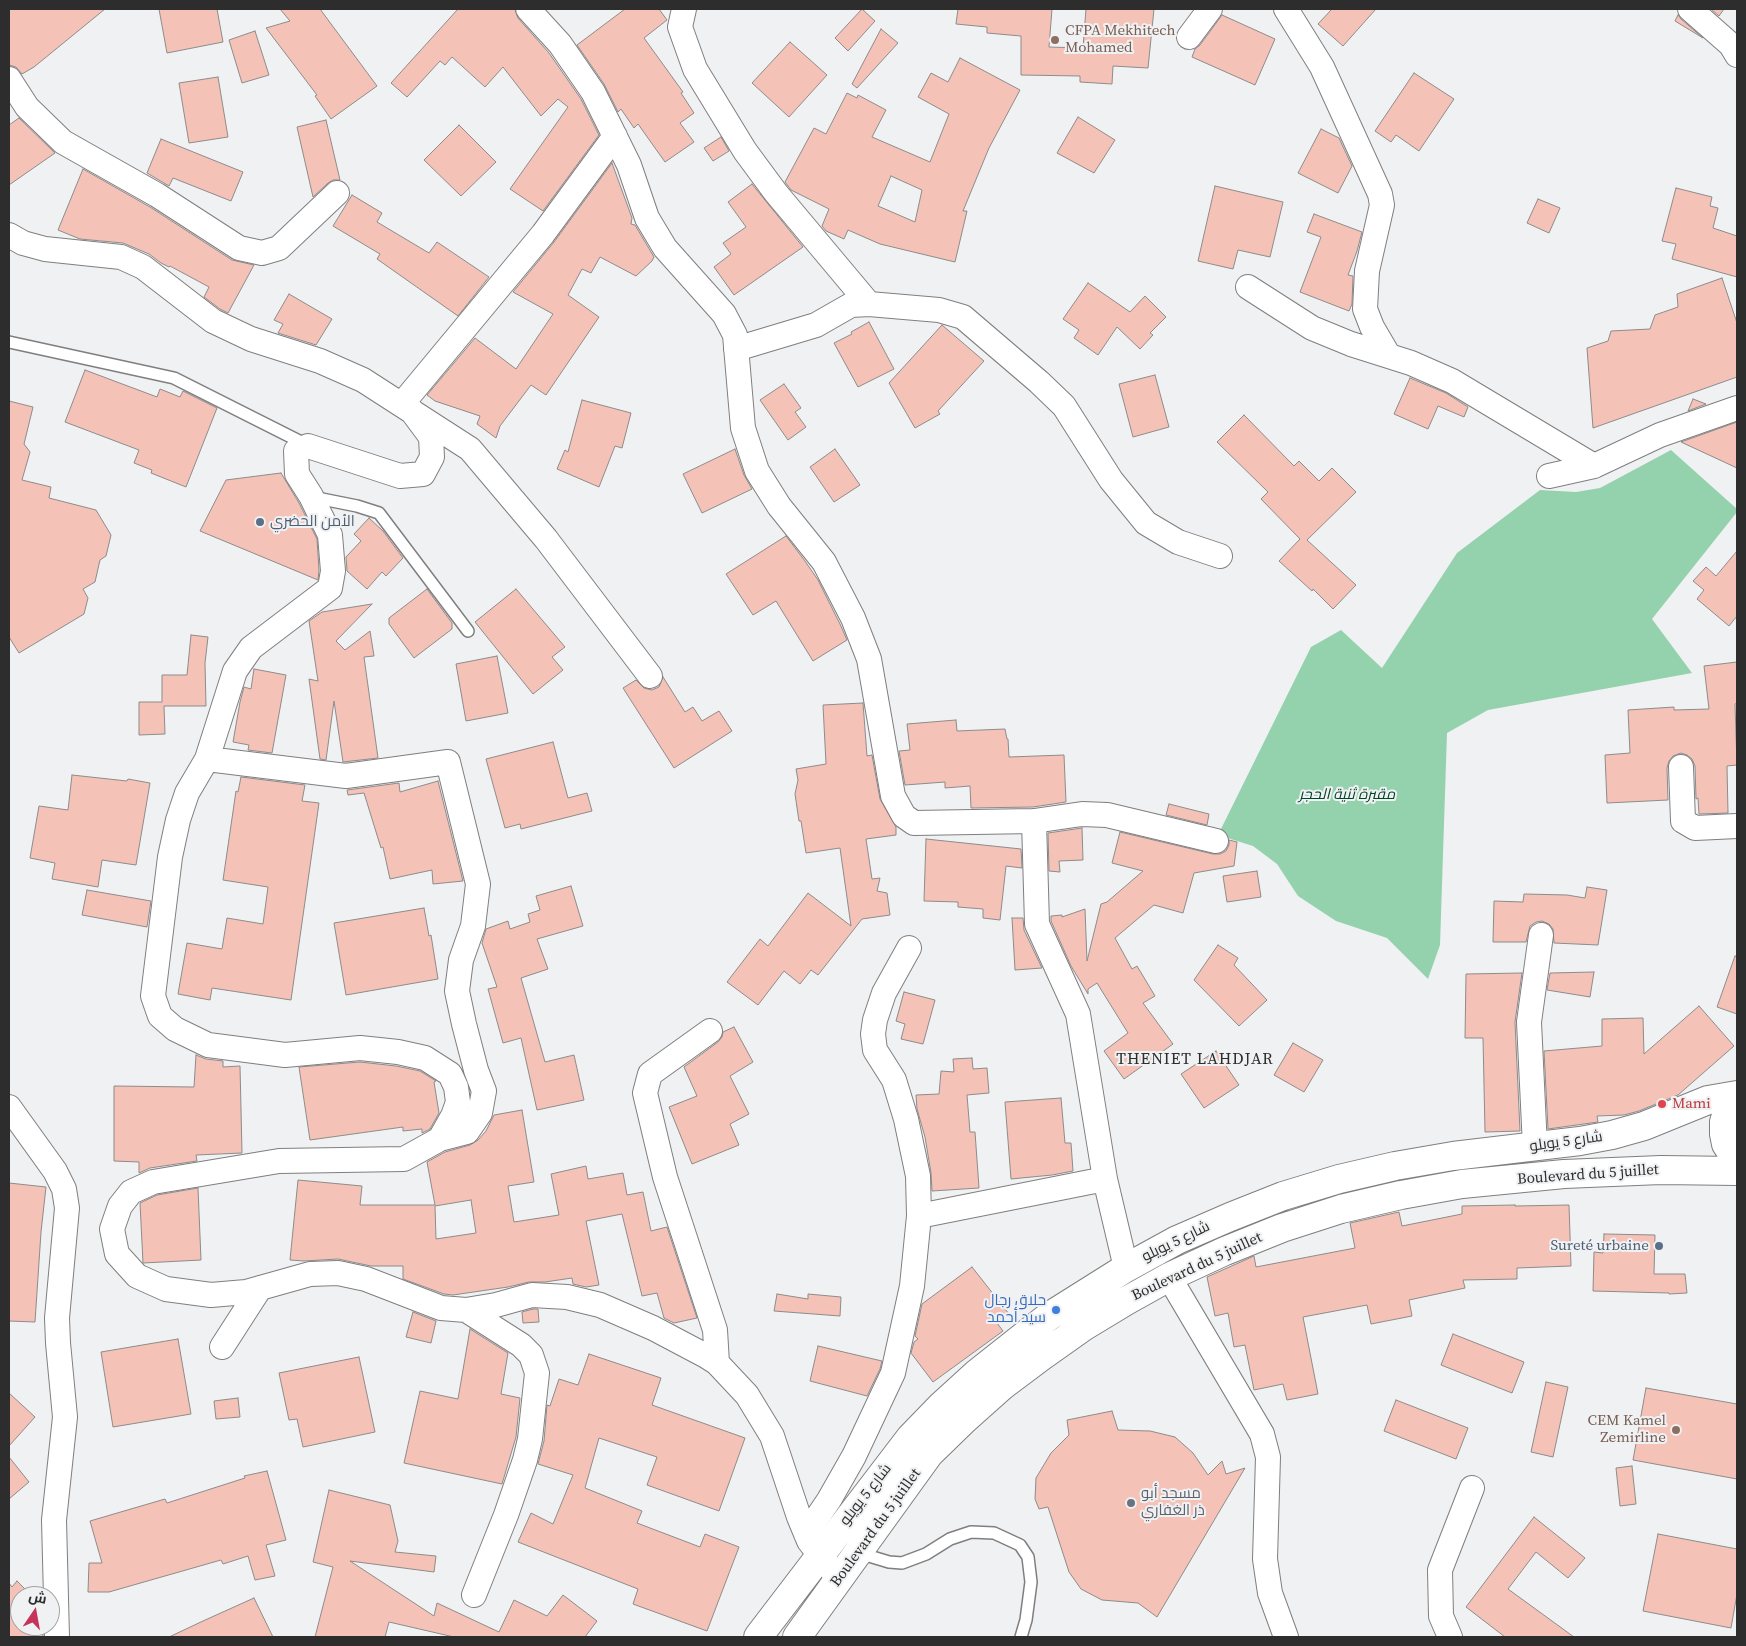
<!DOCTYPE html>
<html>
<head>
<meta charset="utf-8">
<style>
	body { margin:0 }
	#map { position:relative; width:1746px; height:1646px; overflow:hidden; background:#f0f1f2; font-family:"Source Serif 4",Cairo,serif }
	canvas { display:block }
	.frame { position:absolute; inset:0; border:10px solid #2d2d2d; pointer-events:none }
	.north { position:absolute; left:10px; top:1586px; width:50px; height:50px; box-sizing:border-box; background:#f0f1f2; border:1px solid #a2a3a3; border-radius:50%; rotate:12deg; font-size:14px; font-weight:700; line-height:20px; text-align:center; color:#2d2d2d }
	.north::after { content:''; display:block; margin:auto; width:18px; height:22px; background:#c53559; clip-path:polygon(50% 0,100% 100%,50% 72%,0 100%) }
</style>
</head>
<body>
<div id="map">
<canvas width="1746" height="1646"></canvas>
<div class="frame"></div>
<div class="north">ش</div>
</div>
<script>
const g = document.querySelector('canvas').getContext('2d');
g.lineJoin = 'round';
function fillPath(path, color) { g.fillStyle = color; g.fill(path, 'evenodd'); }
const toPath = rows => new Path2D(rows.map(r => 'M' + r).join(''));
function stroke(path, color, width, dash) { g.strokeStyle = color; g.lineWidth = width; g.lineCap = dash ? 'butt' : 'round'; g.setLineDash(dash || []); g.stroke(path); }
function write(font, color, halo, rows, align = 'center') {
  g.font = font + ' "Source Serif 4",Cairo,serif'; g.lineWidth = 4; g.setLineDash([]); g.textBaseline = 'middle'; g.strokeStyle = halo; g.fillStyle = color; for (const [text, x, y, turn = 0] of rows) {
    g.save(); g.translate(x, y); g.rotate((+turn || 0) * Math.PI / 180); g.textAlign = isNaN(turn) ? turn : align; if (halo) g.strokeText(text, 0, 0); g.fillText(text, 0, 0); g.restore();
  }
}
fillPath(toPath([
	[1671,450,1737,509,1737,512,1652,619,1692,673,1488,710,1447,733,1440,945,1428,979,1387,938,1336,921,1298,896,1277,864,1253,846,1218,835,1311,647,1341,630,1382,668,1457,553,1540,490,1576,492,1600,488]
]), '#94d2ae');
const building = toPath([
	[9,9,105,9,34,67,22,74,16,67,9,65,9,9],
	[159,9,217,9,223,42,167,53,159,9],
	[280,9,320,9,377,86,331,119,315,96,317,95,266,28,290,21,280,9],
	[458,9,515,9,518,18,549,53,581,99,599,135,543,211,510,189,568,107,558,99,541,116,503,67,485,87,452,57,445,65,440,61,407,97,391,83,458,9],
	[625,9,659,9,667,20,644,38,683,92,681,93,694,113,680,123,694,142,665,162,638,124,634,128,621,109,618,112,604,84,577,45,625,9],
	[862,9,875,21,848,51,835,38,862,9],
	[958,9,1052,9,1049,47,1083,48,1086,9,1154,9,1148,68,1113,66,1112,84,1080,82,1080,76,1021,75,1021,36,987,33,987,27,956,24,958,9],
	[1332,9,1376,9,1343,46,1318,24,1332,9],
	[1711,9,1724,9,1719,16,1711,9],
	[1222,15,1275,39,1255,85,1192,57,1195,49,1200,45,1222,15],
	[1678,15,1681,19,1703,38,1675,21,1678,15],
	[881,29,898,43,857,88,852,84,881,29],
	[255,31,269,75,242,83,229,40,255,31],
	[790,42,827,75,789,117,752,83,790,42],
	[960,58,1020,90,989,148,963,211,967,211,955,262,880,244,848,230,844,239,826,231,822,226,829,209,791,190,785,182,814,128,826,134,847,93,857,98,858,95,886,110,872,137,930,162,949,114,918,97,931,73,948,82,960,58],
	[891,176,922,190,915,222,878,206,891,176],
	[1414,73,1454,99,1419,151,1396,135,1391,142,1375,131,1414,73],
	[218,77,228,137,189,143,179,83,218,77],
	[1078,117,1115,140,1094,173,1057,153,1078,117],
	[19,118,55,153,9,185,9,125,19,118],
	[326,120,340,180,333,180,328,183,313,197,297,127,326,120],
	[459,125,496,162,461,196,424,160,459,125],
	[1321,129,1339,138,1352,166,1338,193,1298,173,1321,129],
	[721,137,729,151,713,161,704,148,721,137],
	[161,139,243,172,231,201,173,178,169,186,147,173,161,139],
	[612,163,632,218,631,224,635,225,654,257,652,261,636,276,600,257,591,273,582,269,568,295,599,317,546,395,531,385,500,426,496,438,477,424,480,416,435,401,427,395,475,338,516,369,553,314,513,292,554,242,612,163],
	[83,169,150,207,232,260,254,265,228,313,220,309,204,297,209,287,170,266,169,267,161,263,149,254,123,243,80,239,58,230,83,169],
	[752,184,803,247,734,295,714,267,731,254,723,243,746,227,728,202,752,184],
	[1215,186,1283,202,1270,257,1238,250,1233,269,1198,261,1215,186],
	[1676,188,1712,197,1710,206,1718,208,1713,228,1737,236,1737,277,1672,259,1676,244,1662,241,1676,188],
	[352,195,382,213,377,222,429,253,437,242,489,277,458,316,377,259,380,254,333,226,352,195],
	[1538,199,1560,208,1549,233,1527,223,1538,199],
	[1314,214,1362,232,1357,251,1348,275,1353,276,1352,304,1349,311,1300,292,1321,237,1307,232,1314,214],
	[1722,278,1737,323,1737,377,1593,428,1587,348,1608,341,1611,331,1650,329,1655,315,1678,307,1677,294,1722,278],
	[1088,283,1130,312,1145,296,1166,317,1150,333,1153,335,1140,349,1117,327,1098,355,1074,338,1079,330,1063,319,1088,283],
	[289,294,332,319,316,345,278,333,283,324,274,320,289,294],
	[869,322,894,369,858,387,834,343,852,334,851,332,869,322],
	[942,325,984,361,938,411,940,414,915,428,889,383,942,325],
	[85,370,157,397,160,389,180,397,183,391,217,408,186,487,151,473,152,470,134,463,139,450,65,422,85,370],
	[1155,375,1169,427,1133,437,1119,384,1155,375],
	[1410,378,1446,393,1468,407,1464,417,1438,406,1428,429,1394,414,1410,378],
	[784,384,801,408,795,412,806,427,788,440,760,400,784,384],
	[1693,399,1706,404,1688,411,1693,399],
	[582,400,631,413,622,448,615,446,599,487,557,469,565,450,568,452,582,400],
	[9,401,33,407,24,444,30,452,22,480,51,487,49,498,96,510,111,535,106,556,100,560,95,582,83,589,88,598,84,614,19,653,9,637,9,401],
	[1244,415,1294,466,1299,461,1319,481,1332,468,1356,492,1307,540,1356,585,1333,609,1313,589,1312,591,1279,561,1300,539,1261,499,1268,492,1217,442,1244,415],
	[1737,422,1737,468,1681,442,1737,422],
	[735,449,744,475,752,489,702,513,683,474,735,449],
	[835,449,860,485,834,502,810,467,835,449],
	[281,473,299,503,317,539,319,570,318,580,200,531,226,480,281,473],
	[369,518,383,531,403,558,386,576,382,572,367,589,347,571,346,557,361,541,354,534,369,518],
	[786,536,805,561,818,580,840,624,847,640,813,661,776,601,753,615,726,574,786,536],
	[1737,551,1737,616,1729,626,1697,599,1704,590,1693,581,1706,567,1716,576,1737,551],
	[427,589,452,623,452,629,414,658,389,624,389,618,427,589],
	[516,589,565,647,552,657,563,670,533,694,475,622,516,589],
	[372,604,336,641,345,650,370,631,374,656,364,657,378,758,343,762,334,701,326,760,320,759,309,679,318,681,309,621,322,612,372,604],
	[191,635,208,637,205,663,206,706,164,706,165,734,139,735,139,702,162,702,162,675,187,675,191,635],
	[497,656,508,713,466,721,456,664,497,656],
	[1737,662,1737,703,1735,704,1737,765,1727,766,1728,813,1699,814,1698,798,1696,799,1695,766,1692,759,1687,755,1681,753,1673,756,1669,761,1667,768,1668,800,1607,803,1605,755,1630,753,1628,710,1674,707,1674,710,1709,709,1704,666,1737,662],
	[254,669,286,675,272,753,248,750,249,745,233,742,240,702,244,687,251,689,254,669],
	[663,677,685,712,693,707,702,721,719,711,732,731,674,768,623,688,636,680,644,688,652,690,659,687,663,677],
	[863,703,867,756,872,755,880,799,896,827,896,835,866,839,872,879,880,878,877,891,887,893,890,915,862,919,818,975,811,970,800,984,784,971,758,1005,727,982,760,939,768,946,808,893,851,926,840,848,806,853,801,821,799,821,795,794,798,780,796,769,826,764,823,705,863,703],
	[956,720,957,731,1005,729,1007,739,1008,739,1009,757,1064,755,1066,802,1033,807,971,808,970,786,945,788,945,782,905,785,899,751,910,750,907,724,956,720],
	[553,742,568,798,587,793,592,811,521,829,520,824,505,828,486,759,553,742],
	[72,775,127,781,128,779,150,783,136,865,102,860,98,887,52,879,55,863,30,858,39,806,68,810,72,775],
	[241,777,305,785,302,801,319,803,291,1000,212,988,210,1000,178,994,187,943,222,949,227,918,263,924,268,887,223,880,236,791,238,792,241,777],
	[438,781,463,881,433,884,432,870,390,879,383,847,381,848,364,793,348,795,347,790,399,783,400,792,438,781],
	[1169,804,1209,814,1207,825,1166,815,1169,804],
	[1082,828,1083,860,1059,861,1060,872,1049,871,1048,833,1082,828],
	[1120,832,1213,854,1220,854,1226,851,1229,845,1229,840,1237,842,1234,866,1194,873,1183,913,1154,905,1115,938,1132,969,1137,966,1155,996,1143,1003,1173,1044,1124,1079,1104,1051,1128,1033,1097,983,1088,989,1088,994,1071,966,1051,921,1051,916,1062,915,1062,917,1085,909,1087,961,1101,904,1107,902,1143,871,1112,863,1120,832],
	[926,839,1021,849,1022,868,1006,866,1000,920,983,918,983,909,958,907,958,902,924,901,926,839],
	[1257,871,1261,897,1227,902,1223,876,1257,871],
	[571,886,583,926,537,939,548,969,521,978,545,1062,574,1055,584,1100,537,1110,521,1038,503,1043,488,989,497,987,482,943,486,929,508,921,510,929,530,922,528,914,540,910,536,896,571,886],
	[1587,887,1607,890,1598,945,1554,943,1553,929,1549,924,1542,921,1536,922,1530,926,1526,942,1493,942,1494,901,1523,902,1524,894,1567,895,1585,898,1587,887],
	[87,890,151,901,147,927,82,915,87,890],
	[424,908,429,936,431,935,438,979,346,995,334,923,424,908],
	[1012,918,1023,918,1024,930,1042,968,1015,970,1012,918],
	[1218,945,1238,958,1234,965,1267,1000,1239,1026,1194,980,1218,945],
	[1735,956,1737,957,1737,1014,1717,1007,1735,956],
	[1594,972,1590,997,1547,990,1550,973,1594,972],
	[1522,973,1515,1022,1520,1131,1485,1132,1483,1038,1465,1038,1466,974,1522,973],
	[904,992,935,1000,923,1044,901,1039,905,1024,896,1021,904,992],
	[1699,1006,1734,1046,1678,1095,1639,1111,1624,1115,1597,1116,1598,1122,1548,1129,1544,1051,1602,1046,1602,1019,1643,1018,1644,1054,1699,1006],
	[734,1027,753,1062,730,1076,749,1114,730,1124,739,1145,692,1164,669,1107,697,1096,684,1067,718,1042,722,1037,723,1032,734,1027],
	[1293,1043,1323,1060,1304,1092,1274,1075,1293,1043],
	[1216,1051,1239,1085,1204,1108,1181,1074,1216,1051],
	[196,1055,206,1059,223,1061,223,1067,240,1066,242,1153,196,1155,197,1161,150,1168,139,1173,139,1162,114,1161,114,1086,194,1087,196,1055],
	[972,1058,973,1069,987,1068,989,1093,967,1095,970,1132,975,1132,979,1188,932,1191,931,1173,925,1137,917,1109,916,1095,939,1094,941,1071,954,1072,953,1059,972,1058],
	[360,1062,396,1066,420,1071,436,1081,434,1082,439,1113,430,1129,422,1133,422,1129,403,1131,403,1127,310,1140,299,1067,360,1062],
	[1061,1098,1065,1143,1071,1143,1073,1171,1052,1175,1011,1179,1005,1102,1061,1098],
	[522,1110,534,1182,508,1186,514,1222,559,1215,551,1174,586,1166,588,1179,623,1173,627,1195,643,1192,651,1231,667,1227,697,1318,674,1323,664,1318,657,1293,642,1296,622,1214,586,1221,599,1285,586,1287,573,1284,572,1278,545,1282,529,1282,508,1287,453,1295,444,1294,403,1279,403,1266,371,1266,338,1259,304,1261,290,1260,298,1180,362,1186,360,1205,435,1205,427,1162,445,1152,470,1145,478,1140,486,1131,494,1115,522,1110],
	[471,1200,476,1233,436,1239,435,1206,471,1200],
	[9,1183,46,1187,41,1232,35,1322,9,1321,9,1183],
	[198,1188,201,1260,143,1263,140,1203,157,1195,198,1188],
	[1515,1205,1515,1206,1569,1205,1571,1266,1517,1268,1517,1279,1463,1280,1465,1288,1409,1300,1412,1316,1371,1324,1367,1305,1303,1317,1318,1394,1287,1400,1283,1384,1254,1390,1245,1345,1234,1347,1228,1313,1215,1316,1207,1277,1254,1256,1256,1267,1355,1248,1350,1223,1399,1212,1402,1226,1462,1214,1462,1206,1515,1205],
	[1604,1234,1655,1235,1654,1274,1685,1274,1687,1293,1669,1294,1669,1293,1593,1291,1594,1252,1603,1253,1604,1234],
	[972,1267,1009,1314,997,1323,1003,1331,933,1382,911,1353,914,1342,918,1339,915,1336,922,1304,972,1267],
	[777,1294,808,1299,808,1294,841,1297,840,1316,774,1311,777,1294],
	[533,1309,538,1309,539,1322,523,1323,522,1312,533,1309],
	[413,1312,436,1321,431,1343,406,1337,413,1312],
	[470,1329,508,1353,501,1394,520,1398,516,1437,502,1484,404,1463,420,1391,458,1399,470,1329],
	[1453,1334,1524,1362,1512,1393,1441,1365,1453,1334],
	[178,1339,191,1414,113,1427,101,1352,178,1339],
	[818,1346,882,1361,880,1369,867,1396,810,1381,818,1346],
	[589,1354,661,1378,652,1405,745,1438,719,1511,647,1485,657,1457,599,1438,585,1488,642,1511,637,1523,700,1547,705,1534,739,1547,707,1631,633,1604,638,1589,518,1542,531,1513,553,1524,573,1475,538,1464,544,1441,547,1405,550,1406,559,1379,578,1385,589,1354],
	[359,1357,375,1432,303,1447,297,1419,289,1420,279,1373,359,1357],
	[1546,1382,1568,1387,1553,1457,1531,1452,1546,1382],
	[1646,1388,1737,1404,1737,1479,1633,1460,1646,1388],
	[9,1393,35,1417,9,1446,9,1393],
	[238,1398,240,1417,216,1419,214,1401,238,1398],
	[1396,1400,1468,1428,1456,1459,1384,1431,1396,1400],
	[1112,1411,1118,1430,1150,1431,1175,1437,1193,1453,1208,1475,1222,1461,1226,1474,1245,1468,1157,1617,1138,1603,1102,1600,1081,1589,1069,1572,1048,1507,1039,1509,1035,1499,1036,1478,1051,1453,1069,1435,1067,1420,1112,1411],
	[9,1457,29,1482,9,1499,9,1457],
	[1632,1466,1636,1504,1620,1506,1616,1468,1632,1466],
	[267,1471,286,1540,266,1545,275,1576,255,1580,248,1556,223,1564,221,1560,109,1592,88,1592,89,1563,102,1563,90,1521,165,1499,167,1503,245,1478,244,1476,267,1471],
	[329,1490,390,1505,398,1541,395,1552,436,1556,434,1572,350,1561,434,1616,437,1603,499,1632,514,1600,547,1616,563,1595,597,1621,585,1637,454,1637,389,1622,385,1637,315,1637,333,1567,313,1562,329,1490],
	[1534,1517,1585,1558,1568,1578,1536,1552,1508,1589,1574,1637,1505,1637,1466,1607,1534,1517],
	[1658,1534,1737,1549,1737,1594,1731,1628,1643,1611,1658,1534],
	[17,1581,30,1594,27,1596,20,1596,20,1626,43,1626,43,1637,9,1637,9,1583,12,1587,17,1581],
	[254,1598,273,1637,169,1637,203,1621,254,1598]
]);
fillPath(building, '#f4c2b7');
stroke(building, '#8d8b8b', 1);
const lane = toPath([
	[9,342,174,378,307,445],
	[312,497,357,506,379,513,468,631],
	[859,1553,889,1562,902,1563,926,1554,950,1539,971,1532,994,1533,1020,1545,1028,1557,1031,1582,1026,1620,1021,1637]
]);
const street = toPath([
	[528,9,560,44,593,92,629,165,647,218,665,248,724,314,735,335,743,428,757,471,779,506,824,562,853,618,869,659,893,796,904,816,914,823,1034,821,1082,814,1107,815,1216,841],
	[684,9,680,27,695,69,745,151,776,193,869,304],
	[1286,9,1322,67,1380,194,1382,205,1367,271,1365,309,1372,327,1389,356],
	[1690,9,1731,45,1737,55],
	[1189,37,1210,9],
	[9,79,27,107,63,142,157,195,239,248,262,253,279,248,337,193],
	[9,235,23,243,45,249,121,257,143,267,213,321,251,339,320,361,363,380,470,449,546,539,650,676],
	[1248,287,1312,328,1351,344,1411,363,1452,381,1594,466],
	[736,349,816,325,851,305,869,304,939,310,963,317,1039,382,1064,406,1111,480,1146,523,1178,542,1220,556],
	[402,404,543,234,615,136],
	[411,410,431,437,432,457,423,474,400,476,308,446,296,451,297,474,311,496,330,535,333,571,330,588,251,648,235,671,207,759,187,793,178,820,170,857,153,996,160,1016,175,1029,208,1045,285,1055,360,1048,398,1052,425,1058,450,1074,456,1087,458,1102,453,1116,440,1139],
	[1549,476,1594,466,1660,435,1737,408],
	[207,759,346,776,448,762,478,884,473,926,461,960,457,991,464,1024,476,1070,484,1091,480,1113,467,1132,440,1139,404,1159,279,1161,153,1182,131,1192,120,1206,112,1229,117,1254,137,1276,166,1289,211,1295,246,1292,310,1274,338,1273,366,1279,441,1308,466,1310,496,1305,532,1295,567,1297,600,1305,653,1328,706,1356,717,1363,747,1395,772,1436,799,1517,809,1541,839,1579],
	[1681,767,1683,821,1695,828,1737,826],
	[1034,821,1037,924,1078,1014,1105,1179,1126,1268],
	[710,1031,650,1074,645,1093,665,1177,715,1330,717,1363],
	[9,1107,55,1171,64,1189,67,1208,57,1318,58,1343,65,1417,54,1520,57,1637],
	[1535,1147,1529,1022,1541,935],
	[919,1216,1105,1179],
	[1169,1277,1262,1434,1268,1457,1265,1559,1270,1593,1286,1637],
	[466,1310,521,1345,531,1355,537,1373,530,1439,525,1460,506,1515,474,1595],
	[222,1347,260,1288],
	[806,1534,829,1500,854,1456,893,1373,912,1286,919,1216,918,1176,906,1119,894,1080,875,1050,873,1034,875,1020,884,993,909,948],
	[1450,1637,1441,1616,1440,1570,1472,1488]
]);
const secondary = toPath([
	[1737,1097,1727,1112,1724,1122,1724,1134,1726,1144,1737,1161],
	[758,1637,910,1438,942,1405,976,1374,1048,1317,1126,1268,1177,1240,1230,1217,1283,1196,1339,1179,1395,1166,1453,1156,1580,1141,1612,1135,1644,1126,1708,1100,1737,1095],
	[797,1637,929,1454,965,1419,1002,1386,1042,1356,1083,1327,1126,1301,1169,1277,1225,1251,1282,1228,1341,1209,1401,1195,1462,1184,1564,1174,1661,1170,1737,1171]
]);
stroke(lane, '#7f7f80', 14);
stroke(street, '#7f7f80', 26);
stroke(secondary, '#7f7f80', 30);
stroke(lane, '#fff', 11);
stroke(street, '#fff', 24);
stroke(secondary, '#fff', 28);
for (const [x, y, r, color] of [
	[1055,40,5,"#8d6e63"],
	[260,522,5,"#5c6f8a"],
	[1662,1104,5,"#e0444e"],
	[1659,1246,5,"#5c6f8a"],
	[1056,1310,5,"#3f7fe0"],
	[1676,1430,5,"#8d6e63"],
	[1131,1503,5,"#6b7280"]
]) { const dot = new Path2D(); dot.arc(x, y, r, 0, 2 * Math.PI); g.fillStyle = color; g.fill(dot); stroke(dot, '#f0f1f2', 2); }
write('15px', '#785e54', '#f0f1f2', [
	["CFPA Mekhitech",1065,31],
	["Mohamed",1065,48],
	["CEM Kamel",1666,1421,"right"],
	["Zemirline",1666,1438,"right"]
], 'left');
write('15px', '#4e5e75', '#f0f1f2', [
	["الأمن الحضري",270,522],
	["Sureté urbaine",1649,1246,"right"]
], 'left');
write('italic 15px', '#004328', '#f0f1f2', [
	["مقبرة ثنية الحجر",1347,795]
]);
write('15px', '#be3a42', '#f0f1f2', [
	["Mami",1672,1104]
], 'left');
write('15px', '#2d2d2d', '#f0f1f2', [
	["شارع 5 يويلو",1566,1142,-8],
	["Boulevard du 5 juillet",1588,1175,-4],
	["شارع 5 يويلو",1176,1242,-26],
	["Boulevard du 5 juillet",1197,1267,-25],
	["شارع 5 يويلو",866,1495,-52],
	["Boulevard du 5 juillet",876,1528,-54]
]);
write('15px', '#366cbe', '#f0f1f2', [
	["حلاق رجال",1046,1301],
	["سيد أحمد",1046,1318]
], 'right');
write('15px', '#5b616d', '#f0f1f2', [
	["مسجد أبو",1141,1494],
	["ذر الغفاري",1141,1511]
], 'left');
g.letterSpacing = '1px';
write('16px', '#2d2d2d', '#f0f1f2', [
	["THENIET LAHDJAR",1195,1060]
]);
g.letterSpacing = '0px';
</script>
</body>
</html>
